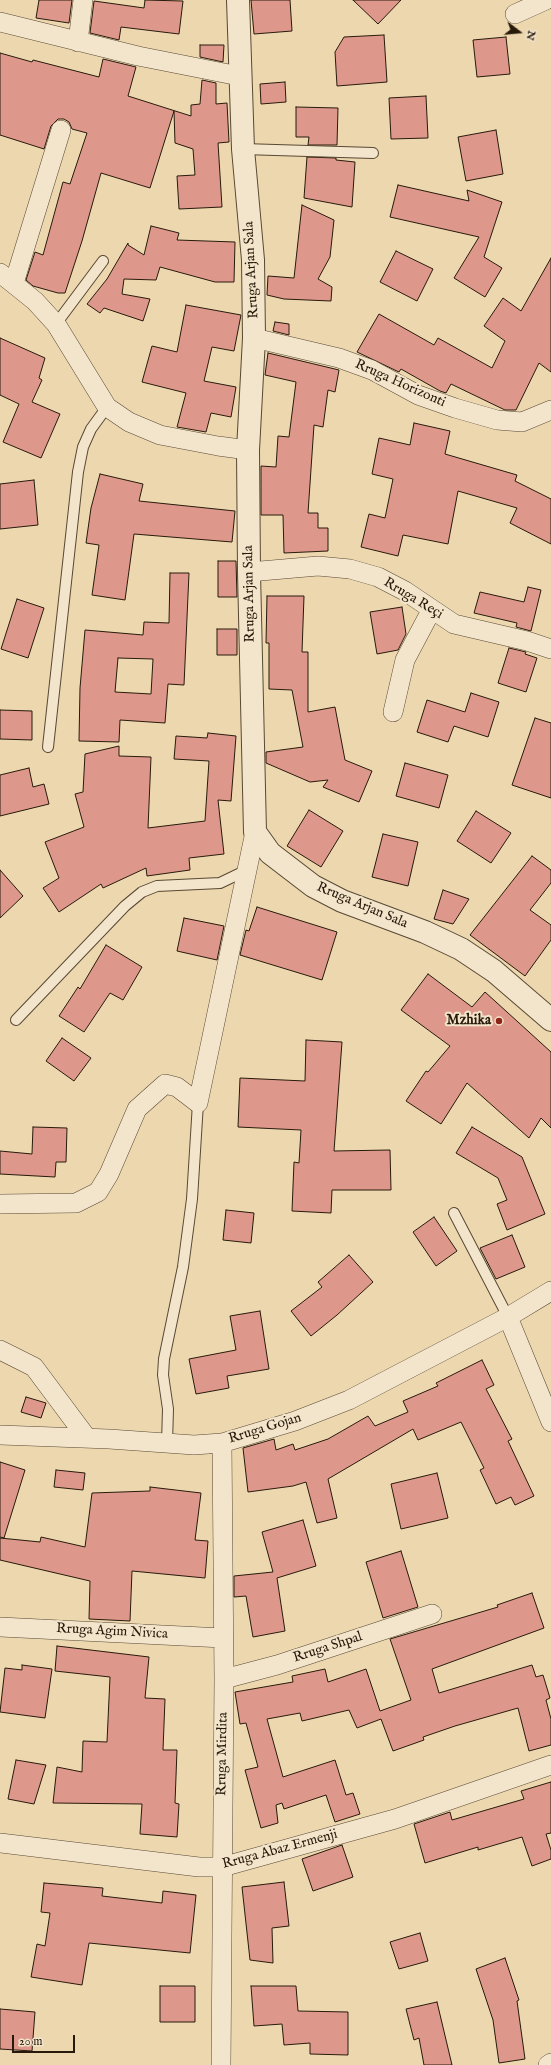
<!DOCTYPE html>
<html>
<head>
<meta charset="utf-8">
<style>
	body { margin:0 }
	#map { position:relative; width:551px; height:2065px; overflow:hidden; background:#edd7af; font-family:"IM FELL English",serif }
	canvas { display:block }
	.north { position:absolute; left:499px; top:12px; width:40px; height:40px; -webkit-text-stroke:3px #f3e5cb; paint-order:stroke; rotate:106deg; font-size:11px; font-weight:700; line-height:16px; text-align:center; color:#271a0b }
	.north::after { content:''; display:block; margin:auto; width:14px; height:18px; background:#271a0b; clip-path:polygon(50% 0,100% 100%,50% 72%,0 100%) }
	.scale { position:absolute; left:12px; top:2035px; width:63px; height:18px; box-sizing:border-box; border:2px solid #271a0b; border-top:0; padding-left:5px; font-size:12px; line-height:14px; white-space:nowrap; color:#271a0b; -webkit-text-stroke:3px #f3e5cb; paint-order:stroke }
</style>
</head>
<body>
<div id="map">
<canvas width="551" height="2065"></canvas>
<div class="north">N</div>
<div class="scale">20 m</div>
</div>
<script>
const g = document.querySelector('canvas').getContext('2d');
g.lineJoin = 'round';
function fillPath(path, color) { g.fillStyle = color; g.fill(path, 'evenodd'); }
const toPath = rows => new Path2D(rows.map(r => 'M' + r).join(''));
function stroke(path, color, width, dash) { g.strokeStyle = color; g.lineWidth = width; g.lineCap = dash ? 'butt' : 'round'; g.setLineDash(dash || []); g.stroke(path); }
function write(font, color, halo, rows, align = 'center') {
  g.font = font + ' "IM FELL English",serif'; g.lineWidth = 4; g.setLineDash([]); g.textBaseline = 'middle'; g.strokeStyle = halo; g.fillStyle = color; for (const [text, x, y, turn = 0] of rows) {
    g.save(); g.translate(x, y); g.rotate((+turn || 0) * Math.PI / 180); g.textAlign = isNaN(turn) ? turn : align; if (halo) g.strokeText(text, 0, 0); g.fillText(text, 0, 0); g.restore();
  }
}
const building = toPath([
	[39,0,72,0,69,23,36,18,39,0],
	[145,0,183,1,179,34,121,27,119,40,90,33,94,1,144,8,145,0],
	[251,0,290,0,292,31,254,34,251,0],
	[353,0,401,0,378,24,353,0],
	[384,35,387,82,337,86,335,52,344,37,384,35],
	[506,37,510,74,477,77,473,40,506,37],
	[200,45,224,45,223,62,200,57,200,45],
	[0,53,32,62,33,60,99,77,103,59,136,67,128,96,191,116,191,105,200,104,202,80,216,83,216,104,227,103,229,142,218,143,222,207,179,209,177,176,195,175,193,149,175,143,174,111,150,188,101,173,82,241,65,293,58,293,33,286,26,280,35,252,43,255,63,182,70,184,87,133,72,129,69,122,64,119,58,119,51,126,44,149,0,135,0,53],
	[285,82,286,102,261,104,260,84,285,82],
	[426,96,428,138,391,139,389,98,426,96],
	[296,107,338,108,337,145,308,145,309,137,296,137,296,107],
	[496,130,503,174,466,181,458,137,496,130],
	[307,157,336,158,336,160,355,162,352,207,304,198,307,157],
	[398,185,469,201,467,190,502,202,484,257,502,268,485,297,454,278,479,237,390,217,398,185],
	[302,205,334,220,330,257,318,279,332,287,331,301,284,299,267,295,268,276,294,278,302,205],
	[151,226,179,233,177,240,235,242,234,282,215,282,160,267,156,280,124,279,122,294,150,299,143,321,104,308,100,313,87,304,107,279,128,243,128,245,144,255,151,226],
	[396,251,433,269,417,301,380,282,396,251],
	[551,258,551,372,539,363,516,410,505,410,451,384,446,393,440,391,401,369,399,372,357,352,379,314,434,345,438,338,492,368,505,341,484,326,503,298,521,311,551,258],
	[186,305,241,315,234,351,212,347,204,381,236,387,231,417,211,413,206,432,177,427,186,393,142,382,152,346,177,352,186,305],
	[275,322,289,324,289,335,273,331,275,322],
	[0,338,45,358,39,378,42,380,32,402,60,414,41,458,3,442,19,404,0,395,0,338],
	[268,353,339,370,335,392,328,390,323,427,314,425,308,513,318,513,318,528,328,528,328,551,284,553,283,515,261,515,261,466,276,467,278,436,289,437,296,382,265,375,268,353],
	[414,423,450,431,445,454,517,475,515,481,551,499,551,544,510,523,517,508,458,491,448,544,403,535,398,556,361,547,369,514,385,518,393,479,372,474,379,438,410,445,414,423],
	[100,474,143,484,139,501,235,511,232,542,134,534,125,600,92,595,99,545,86,543,91,508,100,474],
	[34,480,38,525,0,529,0,484,34,480],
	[218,561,236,561,237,597,218,597,218,561],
	[170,573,189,573,184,685,168,684,165,723,120,720,119,742,79,741,80,688,85,630,143,635,144,622,169,623,170,573],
	[118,658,153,659,151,694,115,692,118,658],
	[528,587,541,590,531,631,516,627,517,623,474,613,480,592,524,602,528,587],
	[267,596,304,596,302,652,308,652,308,712,335,707,345,760,372,771,359,802,323,787,328,780,310,782,266,763,266,752,303,747,292,690,269,689,269,643,266,643,267,596],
	[17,599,44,608,28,658,1,649,17,599],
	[402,607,406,634,398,650,377,654,370,612,402,607],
	[217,629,237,629,237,655,217,655,217,629],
	[509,648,526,652,525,654,537,658,526,692,498,683,509,648],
	[471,693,499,702,488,737,454,726,448,742,417,732,427,700,465,712,471,693],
	[0,710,32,711,32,740,0,739,0,710],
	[535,718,551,723,551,798,512,785,535,718],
	[208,733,236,736,231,801,218,800,224,854,189,858,190,870,147,876,146,868,103,888,101,884,59,912,43,888,59,878,45,842,84,827,75,794,83,792,85,754,119,746,119,756,151,757,148,828,205,821,209,761,174,759,176,736,207,738,208,733],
	[405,763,448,775,439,808,396,796,405,763],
	[29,768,33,787,44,784,49,804,0,816,0,775,29,768],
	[309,810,343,831,321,867,287,846,309,810],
	[476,811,511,833,491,863,457,841,476,811],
	[383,834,418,842,408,886,372,877,383,834],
	[532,856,551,870,551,883,530,910,551,925,551,940,525,976,470,935,532,856],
	[0,870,23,896,0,918,0,870],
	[443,890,469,899,453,924,434,919,443,890],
	[257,907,337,932,322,980,240,955,246,930,249,931,257,907],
	[184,918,224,926,217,960,177,951,184,918],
	[106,945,142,967,123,1000,110,993,84,1032,59,1016,78,987,80,989,106,945],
	[428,974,472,1007,485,992,551,1052,551,1128,541,1118,529,1138,467,1083,441,1124,406,1101,426,1071,428,1072,450,1046,401,1010,428,974],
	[62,1038,91,1058,74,1081,46,1061,62,1038],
	[306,1040,342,1042,334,1151,390,1150,391,1190,332,1190,331,1213,292,1211,294,1162,299,1163,301,1130,238,1127,240,1078,305,1081,306,1040],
	[33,1127,67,1128,66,1162,56,1162,55,1177,0,1174,0,1151,32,1154,33,1127],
	[472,1127,522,1157,545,1214,507,1230,497,1204,507,1200,498,1178,456,1153,472,1127],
	[226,1210,254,1213,251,1243,223,1240,226,1210],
	[434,1217,457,1251,436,1266,413,1232,434,1217],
	[512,1235,525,1267,496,1279,480,1248,512,1235],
	[349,1255,373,1282,337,1315,311,1336,291,1311,322,1287,318,1282,349,1255],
	[260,1311,269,1369,227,1376,229,1388,196,1394,189,1359,236,1350,230,1316,260,1311],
	[482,1360,494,1385,486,1389,512,1439,508,1441,534,1496,515,1505,511,1497,496,1504,480,1470,484,1468,461,1422,418,1440,413,1429,328,1479,337,1518,317,1523,306,1482,293,1486,248,1492,243,1448,274,1439,276,1450,293,1444,295,1450,328,1439,368,1416,375,1426,408,1412,403,1401,438,1386,436,1383,482,1360],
	[26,1397,46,1403,41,1418,21,1412,26,1397],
	[0,1462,25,1470,4,1538,0,1537,0,1462],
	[56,1470,85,1473,83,1490,54,1487,56,1470],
	[437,1473,448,1518,401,1529,391,1484,437,1473],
	[150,1487,201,1493,195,1540,208,1541,205,1578,132,1571,130,1621,89,1619,90,1581,0,1560,0,1538,40,1542,41,1537,85,1547,92,1493,150,1491,150,1487],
	[303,1520,316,1566,277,1578,285,1631,253,1637,246,1596,234,1597,234,1576,273,1572,262,1532,303,1520],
	[401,1551,418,1607,383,1618,366,1562,401,1551],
	[532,1593,544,1628,432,1669,439,1693,532,1665,536,1677,543,1675,550,1698,546,1700,551,1719,551,1745,529,1751,518,1708,455,1726,423,1737,424,1740,393,1751,381,1719,357,1728,349,1710,302,1721,300,1713,267,1719,283,1777,335,1760,346,1795,353,1793,360,1814,335,1822,326,1795,284,1809,282,1803,276,1805,278,1823,261,1828,245,1770,258,1767,246,1723,240,1724,235,1692,293,1682,292,1676,325,1669,328,1682,366,1669,380,1711,411,1700,390,1639,498,1607,497,1605,532,1593],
	[57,1646,149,1657,145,1698,165,1699,163,1750,177,1750,175,1803,179,1804,177,1837,140,1834,142,1804,53,1803,57,1767,82,1772,83,1741,107,1742,110,1677,55,1671,57,1646],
	[22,1665,52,1669,45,1718,0,1712,5,1668,22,1670,22,1665],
	[16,1760,46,1765,34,1804,8,1799,16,1760],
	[551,1782,551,1833,546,1834,551,1850,551,1859,532,1866,522,1837,478,1850,478,1847,425,1863,414,1824,450,1812,452,1820,524,1799,521,1791,551,1782],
	[342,1845,353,1877,313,1891,302,1859,342,1845],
	[284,1882,289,1926,272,1928,273,1963,250,1960,242,1887,284,1882],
	[44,1883,103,1888,102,1896,162,1903,163,1891,196,1895,190,1953,89,1943,82,1985,31,1977,37,1944,45,1946,50,1913,41,1912,44,1883],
	[420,1933,428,1961,399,1969,390,1942,420,1933],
	[505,1958,519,2000,517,2001,525,2059,499,2063,493,2020,476,1969,505,1958],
	[160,1986,195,1986,195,2022,160,2022,160,1986],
	[251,1986,296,1986,298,2011,348,2012,348,2055,310,2054,310,2043,284,2045,282,2024,254,2026,251,1986],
	[437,2002,452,2065,424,2065,419,2038,414,2040,406,2009,437,2002],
	[0,2009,35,2012,32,2051,0,2049,0,2009]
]);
fillPath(building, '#de988b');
stroke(building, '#271a0b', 1);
const service = toPath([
	[243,149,373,153],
	[56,324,103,261],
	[48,747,78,472,83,447,91,429,107,407],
	[16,1020,125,906,142,892,157,886,220,883,247,870],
	[454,1213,508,1317],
	[167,1443,168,1409,163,1375,164,1359,183,1267,192,1199,198,1103]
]);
const minor = toPath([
	[515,14,546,0],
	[0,22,138,56,239,76],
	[78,42,83,0],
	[0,273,35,301,56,324,107,407,129,422,160,435,218,446,248,450],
	[14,283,61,130],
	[254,338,339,358,372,370,418,395,455,408,497,420,522,422,551,410],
	[249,572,318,566,350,569,378,577,405,591,454,624,527,641,551,649],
	[393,712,405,660,432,609],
	[0,1204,76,1203,98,1192,109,1174,137,1109,165,1084,177,1087,198,1103,255,832],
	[508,1317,551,1422],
	[0,1350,34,1367,87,1438],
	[0,1435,109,1439,194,1445,222,1443,295,1421,349,1400,508,1317,551,1291],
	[0,1627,223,1638],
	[224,1679,277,1665,432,1614],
	[0,1843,199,1867,222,1867,395,1819,551,1765],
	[221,2065,224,1679,222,1443],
	[548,2065,551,2063]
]);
const tertiary = toPath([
	[238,0,243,149,253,260,254,338,248,450,249,572,255,832,270,853,313,886,342,901,425,932,461,949,494,971,551,1020]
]);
stroke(service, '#584934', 12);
stroke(minor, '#584934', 20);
stroke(tertiary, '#584934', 24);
stroke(service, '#f3e5cb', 10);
stroke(minor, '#f3e5cb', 19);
stroke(tertiary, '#f3e5cb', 22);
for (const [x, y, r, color] of [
	[499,1021,4,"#8f2418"]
]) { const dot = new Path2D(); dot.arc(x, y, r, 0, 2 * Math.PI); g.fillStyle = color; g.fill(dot); stroke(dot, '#f3e5cb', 1.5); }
write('14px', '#271a0b', '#f3e5cb', [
	["Rruga Arjan Sala",252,270,-93],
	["Rruga Horizonti",400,384,24],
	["Rruga Arjan Sala",250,594,-91],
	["Rruga Reçi",413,599,31],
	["Rruga Arjan Sala",362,906,23],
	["Rruga Gojan",265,1429,-17],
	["Rruga Agim Nivica",112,1632,3],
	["Rruga Shpal",328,1648,-18],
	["Rruga Mirdita",223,1754,-89],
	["Rruga Abaz Ermenji",280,1850,-15]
]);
write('bold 14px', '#271a0b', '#f3e5cb', [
	["Mzhika",491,1021]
], 'right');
</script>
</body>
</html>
